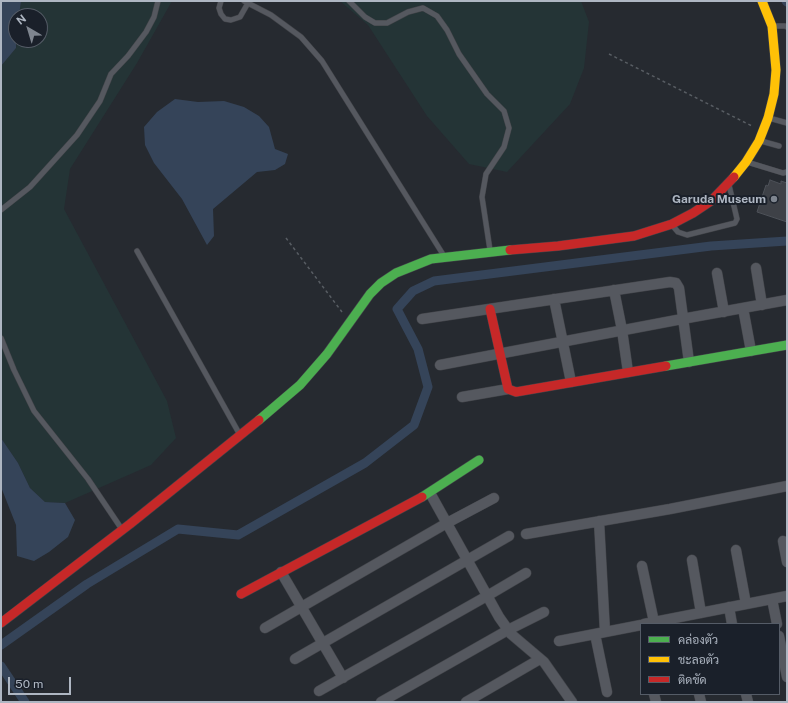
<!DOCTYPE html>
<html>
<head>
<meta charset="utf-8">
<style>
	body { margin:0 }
	#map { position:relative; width:788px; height:703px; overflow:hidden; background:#262a30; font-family:"Public Sans",Sarabun,sans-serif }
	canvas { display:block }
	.frame { position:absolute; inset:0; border:2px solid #aeb6c2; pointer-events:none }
	.legend { position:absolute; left:640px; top:623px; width:140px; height:72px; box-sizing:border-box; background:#1a202a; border:1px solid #555c67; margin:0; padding:5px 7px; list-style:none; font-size:12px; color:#aeb6c2 }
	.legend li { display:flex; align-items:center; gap:8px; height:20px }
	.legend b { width:20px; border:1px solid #555c67 }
	.north { position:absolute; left:8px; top:8px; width:40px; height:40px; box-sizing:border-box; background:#1a202a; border:1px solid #555c67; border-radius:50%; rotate:322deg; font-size:11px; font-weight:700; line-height:16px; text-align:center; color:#aeb6c2 }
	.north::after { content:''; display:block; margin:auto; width:14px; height:18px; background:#7e858f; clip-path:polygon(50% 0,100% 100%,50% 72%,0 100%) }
	.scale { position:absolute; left:8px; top:677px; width:63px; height:18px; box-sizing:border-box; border:2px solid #aeb6c2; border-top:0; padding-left:5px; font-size:12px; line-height:14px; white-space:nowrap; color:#aeb6c2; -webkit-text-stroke:3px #1a202a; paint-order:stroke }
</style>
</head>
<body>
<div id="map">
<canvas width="788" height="703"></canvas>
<div class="frame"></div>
<ul class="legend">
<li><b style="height:5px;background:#4caf50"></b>คล่องตัว</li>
<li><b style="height:5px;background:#ffc107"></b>ชะลอตัว</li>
<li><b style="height:5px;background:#c62828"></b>ติดขัด</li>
</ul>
<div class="north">N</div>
<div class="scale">50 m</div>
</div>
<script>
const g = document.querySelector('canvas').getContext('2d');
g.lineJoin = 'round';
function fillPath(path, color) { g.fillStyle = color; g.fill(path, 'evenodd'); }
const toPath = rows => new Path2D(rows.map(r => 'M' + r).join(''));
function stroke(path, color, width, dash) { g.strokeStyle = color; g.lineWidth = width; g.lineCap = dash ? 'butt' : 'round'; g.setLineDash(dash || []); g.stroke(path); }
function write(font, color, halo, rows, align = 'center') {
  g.font = font + ' "Public Sans",sans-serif'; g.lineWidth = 4; g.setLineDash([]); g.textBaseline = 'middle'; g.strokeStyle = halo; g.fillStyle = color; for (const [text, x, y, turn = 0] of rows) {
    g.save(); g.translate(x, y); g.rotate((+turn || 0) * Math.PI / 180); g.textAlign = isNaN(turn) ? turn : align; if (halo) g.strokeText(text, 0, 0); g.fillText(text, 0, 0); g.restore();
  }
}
fillPath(toPath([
	[21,1,172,1,137,63,70,169,64,209,167,401,176,438,151,465,65,503,45,502,30,488,18,463,1,438,1,66,16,48,17,40,40,40,40,16,19,16],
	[340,1,581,1,589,22,584,68,570,104,507,172,469,164,427,116,368,25]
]), '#243436');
fillPath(toPath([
	[1,1,21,1,19,16,16,16,16,48,1,66],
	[175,99,198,102,224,101,244,107,259,116,269,127,275,149,288,154,285,164,275,170,257,172,213,209,214,236,207,245,182,199,154,163,145,145,144,127,157,112],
	[1,438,18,463,30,488,45,502,65,503,75,520,68,537,49,552,34,561,17,556,16,525,1,487]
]), '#354459');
stroke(toPath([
	[786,1,787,2],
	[1,645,87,584,178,529,238,535,365,463,414,425,428,387,418,349,397,309,413,291,434,281,711,246,787,241],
	[1,666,25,702]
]), '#354459', 9);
const building = toPath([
	[770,180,781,184,781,181,787,183,787,222,757,212,766,185,768,186,770,180]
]);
fillPath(building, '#3e4147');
stroke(building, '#4d5158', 1);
const lane = toPath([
	[221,1,219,8,221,14,225,19,231,20,240,17,248,3],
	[244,1,271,15,301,37,322,61,444,256],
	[349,1,365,17,375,23,387,23,408,12,423,8,437,16,447,30,459,54,487,94,504,111,509,128,504,147,486,174,482,197,490,250],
	[773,26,785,26,787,27],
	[769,118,787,123],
	[761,141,779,146],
	[747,162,783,173,787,172],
	[1,210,30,187,77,135,100,101,111,74,128,56,146,32,154,17,158,1],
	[672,225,678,232,687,235,735,223,737,219,729,185],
	[137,251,240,435],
	[1,338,14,370,34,411,88,479,121,528]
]);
const street = toPath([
	[756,268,762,305],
	[717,273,724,312],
	[614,290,622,330,628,372],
	[554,299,571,382],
	[743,308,751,351],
	[422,319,670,282,676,283,679,288,689,362],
	[440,365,682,319,787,300],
	[462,397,508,389],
	[430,493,499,617,511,634,544,662,572,702],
	[599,521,605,632],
	[526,534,670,509,787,486],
	[783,541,787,562],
	[736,550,746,604],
	[692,560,701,613],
	[642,566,654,622],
	[281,572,343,678],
	[772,599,777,624],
	[729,607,732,624],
	[644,624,787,596],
	[265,628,447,523,494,498],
	[595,634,607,692],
	[779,636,787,677],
	[559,641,641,625],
	[295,659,509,536],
	[319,691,487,596,526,573],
	[654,694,656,702],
	[699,694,701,702],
	[746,694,748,702],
	[381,702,508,630,544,612],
	[466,702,540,659]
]);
const fast = toPath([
	[666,366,787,345],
	[259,420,300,385,327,354,370,294,381,283,396,273,431,259,510,250],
	[422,497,479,460]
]);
const slow = toPath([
	[734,177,746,162,759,141,768,118,774,94,776,70,772,26,762,1]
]);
const jam = toPath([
	[510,250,558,246,634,236,672,224,693,213,711,201,734,177],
	[490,309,508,389,516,392,666,366],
	[241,594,422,497],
	[1,623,130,524,259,420]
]);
stroke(lane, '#424449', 6);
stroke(street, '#424449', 11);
stroke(fast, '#424449', 10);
stroke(slow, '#424449', 10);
stroke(jam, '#424449', 10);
stroke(toPath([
	[609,54,752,126],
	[286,238,342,312]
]), '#585d63', 1.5, [3, 3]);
stroke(lane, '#55585f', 5);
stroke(street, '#55585f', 10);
stroke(fast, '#4caf50', 9);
stroke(slow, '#ffc107', 9);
stroke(jam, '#c62828', 9);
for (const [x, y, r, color] of [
	[774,199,4,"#7e858f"]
]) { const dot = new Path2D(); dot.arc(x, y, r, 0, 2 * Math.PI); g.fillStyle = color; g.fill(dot); stroke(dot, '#1a202a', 1.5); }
write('bold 12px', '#aeb6c2', '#1a202a', [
	["Garuda Museum",766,199]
], 'right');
</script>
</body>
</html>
